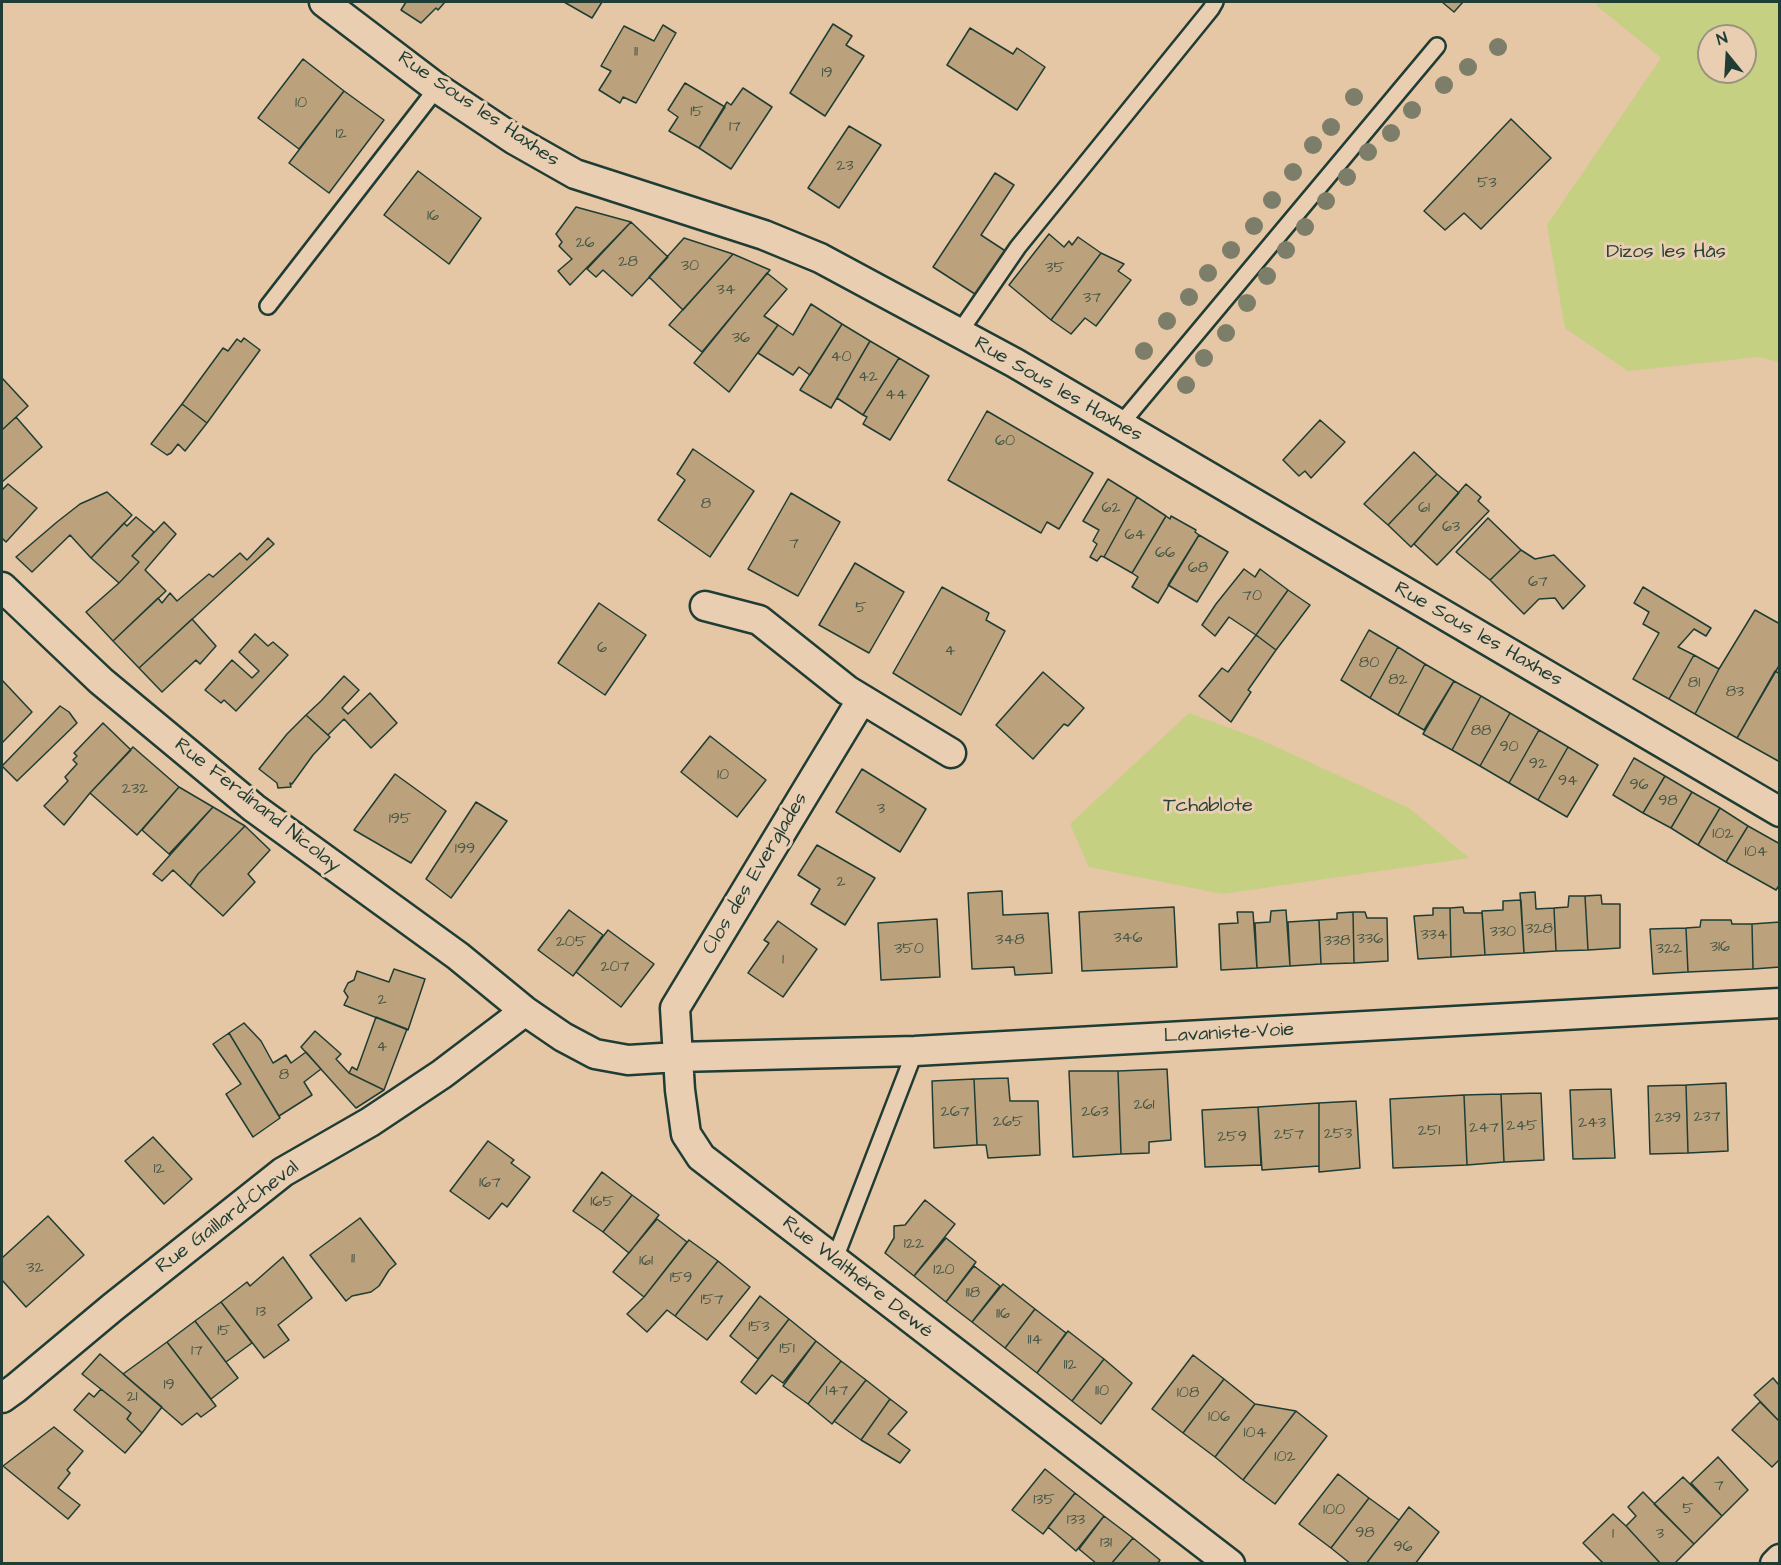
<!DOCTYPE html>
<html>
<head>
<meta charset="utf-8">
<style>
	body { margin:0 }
	#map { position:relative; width:1781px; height:1565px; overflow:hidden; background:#e5c6a5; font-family:"Architects Daughter",sans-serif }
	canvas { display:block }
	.frame { position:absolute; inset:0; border:3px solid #1f3d34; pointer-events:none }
	.north { position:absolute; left:1697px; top:24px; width:60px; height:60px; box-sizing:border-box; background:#eaceb1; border:2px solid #99947f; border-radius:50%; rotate:342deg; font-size:16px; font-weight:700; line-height:24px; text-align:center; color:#1f3d34 }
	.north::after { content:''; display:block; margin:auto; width:21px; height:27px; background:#1f3d34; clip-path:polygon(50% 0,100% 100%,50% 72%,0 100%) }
</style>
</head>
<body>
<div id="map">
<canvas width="1781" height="1565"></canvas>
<div class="frame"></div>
<div class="north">N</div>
</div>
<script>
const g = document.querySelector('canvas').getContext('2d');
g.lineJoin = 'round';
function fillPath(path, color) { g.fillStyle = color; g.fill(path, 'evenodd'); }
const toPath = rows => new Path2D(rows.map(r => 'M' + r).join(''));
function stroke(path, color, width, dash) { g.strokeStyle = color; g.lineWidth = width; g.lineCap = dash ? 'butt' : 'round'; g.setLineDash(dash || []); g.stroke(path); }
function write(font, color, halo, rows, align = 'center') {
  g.font = font + ' "Architects Daughter",sans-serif'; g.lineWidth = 6; g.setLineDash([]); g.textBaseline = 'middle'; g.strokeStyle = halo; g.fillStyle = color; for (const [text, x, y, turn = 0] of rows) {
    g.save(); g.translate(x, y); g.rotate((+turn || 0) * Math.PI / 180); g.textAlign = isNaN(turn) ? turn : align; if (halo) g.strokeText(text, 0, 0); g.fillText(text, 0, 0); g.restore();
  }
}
fillPath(toPath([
	[1598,2,1779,2,1779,362,1759,357,1628,371,1565,328,1547,225,1661,58,1596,5],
	[1709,36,1745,36,1745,72,1709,72],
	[1189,713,1259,739,1409,808,1469,858,1222,894,1089,867,1070,824]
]), '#c5d083');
const building = toPath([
	[406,2,445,2,438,10,436,8,421,23,401,10,406,2],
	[564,2,602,2,592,18,564,2],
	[1442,2,1463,2,1454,12,1442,2],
	[833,24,852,36,846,45,864,56,825,116,790,93,833,24],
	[663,25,676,33,636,103,623,97,620,103,599,90,611,71,601,66,624,26,654,41,663,25],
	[970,28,1013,54,1017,48,1045,67,1017,110,947,65,970,28],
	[303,59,344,91,299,149,258,118,303,59],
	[685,83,725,107,699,148,669,131,678,117,668,110,685,83],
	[743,88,772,107,731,169,699,148,727,102,731,105,743,88],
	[344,91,384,120,329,193,289,163,344,91],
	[1511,119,1551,158,1481,229,1464,213,1445,230,1424,211,1511,119],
	[849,126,881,145,839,208,808,188,849,126],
	[418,171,481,218,449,264,384,215,418,171],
	[995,173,1014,185,981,235,1007,252,978,296,933,267,995,173],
	[576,207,631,222,570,285,558,271,572,259,559,246,562,242,556,234,576,207],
	[631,222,668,257,632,296,603,270,596,277,587,269,631,222],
	[1049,234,1064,247,1069,241,1072,245,1078,237,1101,253,1051,320,1009,285,1049,234],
	[684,238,733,254,683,310,649,277,684,238],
	[1101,253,1124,264,1118,271,1131,280,1096,326,1085,318,1071,334,1051,320,1101,253],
	[733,254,770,270,702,352,669,325,733,254],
	[767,273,787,289,764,316,778,325,729,392,694,363,767,273],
	[811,304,842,324,810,375,799,367,793,375,758,353,778,325,793,335,811,304],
	[842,324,870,341,831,408,800,390,842,324],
	[244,338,260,350,207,423,182,404,223,348,228,351,237,339,241,342,244,338],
	[870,341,899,358,863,415,837,398,870,341],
	[899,358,929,376,890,440,863,424,867,417,863,415,899,358],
	[3,379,28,406,2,430,2,380,3,379],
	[182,404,207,423,185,451,178,444,171,453,167,455,151,444,182,404],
	[987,411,1093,473,1059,529,1047,522,1041,533,948,480,987,411],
	[16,417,42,447,2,482,2,430,16,417],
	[1320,420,1345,442,1311,478,1305,471,1299,476,1283,460,1320,420],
	[693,449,754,491,710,557,658,520,685,480,677,474,693,449],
	[1414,452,1437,474,1388,525,1364,504,1414,452],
	[1437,474,1459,493,1411,547,1388,525,1437,474],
	[1108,479,1137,497,1104,557,1101,556,1097,561,1090,557,1097,544,1093,541,1099,530,1083,521,1108,479],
	[8,484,37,508,6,542,2,538,2,490,8,484],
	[1466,484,1481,497,1478,501,1489,511,1437,565,1414,544,1466,484],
	[107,492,132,515,91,558,70,535,32,572,16,557,57,522,80,504,107,492],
	[791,493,840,522,798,596,748,569,791,493],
	[1137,497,1166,516,1132,573,1104,557,1137,497],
	[1166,516,1170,519,1171,516,1196,530,1195,532,1199,535,1158,603,1132,587,1138,577,1132,573,1166,516],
	[136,517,154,532,132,556,139,562,119,583,91,558,124,523,127,526,136,517],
	[1488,518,1521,550,1490,580,1456,552,1488,518],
	[164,522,176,534,145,570,166,591,113,641,86,612,119,583,139,562,132,556,164,522],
	[1199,535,1228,552,1197,602,1168,585,1199,535],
	[268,538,274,544,139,668,113,641,158,598,162,603,170,593,177,601,209,574,213,577,240,553,247,560,268,538],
	[1521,550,1535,559,1554,555,1585,586,1563,609,1555,598,1539,599,1524,614,1490,580,1521,550],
	[855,563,904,592,869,653,819,625,855,563],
	[1244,569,1255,577,1260,569,1288,590,1256,635,1229,617,1215,636,1202,625,1216,604,1244,569],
	[942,587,989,613,986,620,1005,631,961,715,893,673,942,587],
	[1643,587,1711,628,1706,636,1694,629,1678,647,1694,655,1669,699,1633,679,1659,633,1643,624,1649,612,1634,603,1643,587],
	[1288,590,1310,605,1276,650,1256,635,1288,590],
	[599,603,646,635,605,695,558,663,599,603],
	[1755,610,1780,624,1780,664,1737,738,1695,714,1719,669,1755,610],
	[192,619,216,646,200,664,196,660,162,692,139,668,192,619],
	[1369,630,1398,647,1370,698,1341,680,1369,630],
	[255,634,268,646,273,642,288,655,236,711,224,700,221,703,205,690,232,660,252,678,259,671,239,652,255,634],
	[1256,635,1276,650,1248,690,1251,692,1231,722,1199,696,1222,668,1228,672,1256,635],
	[1398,647,1425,664,1398,715,1370,698,1398,647],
	[1694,655,1719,669,1695,714,1669,699,1694,655],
	[1425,664,1454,681,1424,730,1398,715,1425,664],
	[1775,671,1780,674,1780,762,1737,738,1775,671],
	[1043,672,1084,708,1068,726,1064,724,1033,759,996,725,1043,672],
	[344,676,359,690,342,708,348,714,370,693,397,723,371,748,344,719,328,735,306,715,321,701,344,676],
	[2,680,32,712,2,743,2,680],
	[1454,681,1481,696,1452,750,1423,734,1454,681],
	[1481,696,1510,713,1480,766,1452,750,1481,696],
	[60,706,69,712,77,723,17,781,2,766,60,706],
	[1510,713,1539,730,1509,783,1480,766,1510,713],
	[306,715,330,737,313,755,292,784,290,783,291,787,278,788,277,783,259,769,287,734,306,715],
	[103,723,131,750,90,793,64,825,44,806,68,781,65,777,77,764,73,760,77,756,74,753,103,723],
	[1539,730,1568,747,1538,800,1509,783,1539,730],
	[710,736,766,780,737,817,681,772,710,736],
	[133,747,179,787,137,835,90,793,133,747],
	[1568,747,1598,765,1567,817,1538,800,1568,747],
	[1634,758,1665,776,1643,813,1613,795,1634,758],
	[862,769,926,809,900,852,836,812,862,769],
	[395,774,446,811,411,863,354,830,395,774],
	[1665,776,1692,792,1671,828,1643,813,1665,776],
	[179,787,213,807,169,854,142,830,179,787],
	[1692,792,1720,808,1698,845,1671,828,1692,792],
	[476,802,507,821,451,898,426,879,476,802],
	[213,807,245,826,198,874,190,886,173,870,162,881,153,874,213,807],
	[1720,808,1748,826,1726,862,1698,845,1720,808],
	[245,826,270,850,248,874,255,882,223,916,190,886,198,874,245,826],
	[1748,826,1780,844,1780,884,1776,890,1726,862,1748,826],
	[817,845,875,878,845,925,811,904,820,889,798,875,817,845],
	[1002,891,1003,915,1048,913,1052,973,1015,975,1014,967,972,969,968,893,1002,891],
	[1535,892,1536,909,1554,908,1556,951,1524,953,1520,893,1535,892],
	[1601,895,1602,904,1620,904,1620,948,1588,950,1585,896,1601,895],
	[1569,896,1585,896,1588,950,1556,951,1554,908,1568,907,1569,896],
	[1521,900,1524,953,1485,955,1482,911,1503,910,1503,901,1521,900],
	[1174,907,1177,967,1082,971,1079,912,1174,907],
	[1463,907,1464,913,1482,913,1485,955,1451,957,1450,908,1463,907],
	[1433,908,1450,908,1451,957,1418,959,1414,916,1433,915,1433,908],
	[569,910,603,935,573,976,538,950,569,910],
	[1286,910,1290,966,1257,968,1255,923,1270,922,1271,911,1286,910],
	[1237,912,1253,912,1257,968,1221,970,1219,924,1238,923,1237,912],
	[1353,912,1354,963,1321,964,1319,920,1337,919,1337,913,1353,912],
	[1353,912,1365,912,1367,918,1387,918,1388,961,1354,963,1353,912],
	[937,919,940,977,881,980,878,923,937,919],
	[1319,920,1321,964,1290,966,1288,922,1319,920],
	[1701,920,1731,920,1732,924,1752,924,1753,969,1688,972,1686,928,1700,927,1701,920],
	[778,921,817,949,783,997,748,973,769,943,764,940,778,921],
	[1780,922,1780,967,1753,969,1752,924,1780,922],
	[1686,928,1688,972,1653,974,1650,929,1686,928],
	[608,930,654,964,621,1007,576,972,608,930],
	[394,969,425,979,408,1030,344,1005,348,997,344,991,348,983,354,980,357,971,389,982,394,969],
	[376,1017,407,1029,384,1090,349,1073,352,1067,357,1070,376,1017],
	[244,1023,261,1041,273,1063,286,1055,291,1063,306,1052,321,1069,304,1082,312,1095,279,1116,229,1033,244,1023],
	[315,1031,341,1054,336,1059,349,1073,384,1090,356,1108,301,1047,315,1031],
	[229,1033,280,1118,253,1137,226,1094,241,1084,213,1044,229,1033],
	[1167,1069,1171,1140,1149,1142,1149,1153,1121,1154,1118,1071,1167,1069],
	[1069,1071,1118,1071,1121,1154,1073,1157,1069,1071],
	[1008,1078,1010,1101,1038,1101,1040,1155,988,1158,986,1145,977,1145,974,1079,1008,1078],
	[974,1079,977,1145,934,1148,932,1081,974,1079],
	[1726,1083,1728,1151,1688,1153,1686,1085,1726,1083],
	[1686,1085,1688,1153,1650,1154,1648,1086,1686,1085],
	[1611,1089,1615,1158,1573,1159,1570,1090,1611,1089],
	[1541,1093,1544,1160,1504,1162,1501,1094,1541,1093],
	[1501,1094,1504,1162,1467,1165,1464,1095,1501,1094],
	[1464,1095,1467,1165,1393,1168,1390,1099,1464,1095],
	[1356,1101,1360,1168,1319,1172,1319,1103,1356,1101],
	[1319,1103,1319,1166,1262,1170,1258,1107,1319,1103],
	[1258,1107,1261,1165,1205,1167,1202,1110,1258,1107],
	[153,1137,192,1179,164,1204,125,1161,153,1137],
	[488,1141,514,1160,511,1163,530,1177,507,1207,502,1203,489,1219,450,1191,488,1141],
	[602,1172,632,1195,603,1232,573,1211,602,1172],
	[632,1195,659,1215,629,1253,603,1232,632,1195],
	[925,1200,955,1224,914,1276,885,1253,894,1238,894,1226,905,1225,925,1200],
	[48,1216,84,1255,26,1307,2,1280,2,1258,48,1216],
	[360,1218,396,1264,389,1270,379,1286,371,1292,352,1296,346,1301,310,1255,360,1218],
	[657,1219,687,1242,644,1297,613,1272,657,1219],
	[946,1238,976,1262,946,1302,914,1276,946,1238],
	[689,1240,718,1261,675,1316,667,1310,647,1332,627,1314,644,1297,689,1240],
	[283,1257,312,1298,278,1325,289,1340,264,1358,221,1302,247,1282,250,1286,283,1257],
	[718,1261,750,1287,707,1340,675,1316,718,1261],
	[974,1266,1000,1286,972,1322,946,1302,974,1266],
	[1003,1284,1035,1309,1005,1348,972,1322,1003,1284],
	[760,1296,789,1319,758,1359,730,1336,760,1296],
	[221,1302,252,1343,226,1362,195,1321,221,1302],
	[1035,1309,1066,1333,1037,1373,1005,1348,1035,1309],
	[789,1319,816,1341,783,1383,772,1375,756,1394,741,1382,789,1319],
	[195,1321,238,1378,211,1399,167,1342,195,1321],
	[1068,1331,1104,1359,1072,1401,1037,1373,1068,1331],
	[816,1341,841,1361,808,1404,783,1386,816,1341],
	[167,1342,216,1406,201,1417,197,1413,182,1425,123,1374,167,1342],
	[100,1354,162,1407,142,1433,127,1419,131,1413,82,1374,100,1354],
	[1193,1355,1224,1379,1183,1433,1152,1409,1193,1355],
	[1104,1359,1132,1383,1101,1424,1072,1401,1104,1359],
	[841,1361,866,1380,832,1424,808,1404,841,1361],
	[1773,1378,1778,1384,1780,1382,1780,1422,1754,1395,1773,1378],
	[1224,1379,1255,1404,1215,1457,1183,1433,1224,1379],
	[866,1380,890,1399,861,1440,834,1421,866,1380],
	[101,1389,131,1413,127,1419,142,1433,125,1453,74,1410,89,1393,94,1397,101,1389],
	[890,1399,907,1412,888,1434,910,1450,900,1463,861,1440,890,1399],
	[1760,1402,1780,1422,1780,1459,1772,1467,1732,1430,1760,1402],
	[1255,1404,1296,1411,1243,1480,1215,1457,1255,1404],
	[1296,1411,1327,1436,1275,1504,1243,1480,1296,1411],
	[54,1427,83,1451,67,1470,70,1473,58,1488,80,1505,68,1519,3,1466,54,1427],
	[1718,1457,1748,1490,1722,1516,1691,1483,1718,1457],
	[1045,1469,1075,1493,1043,1534,1012,1510,1045,1469],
	[1338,1474,1369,1498,1331,1548,1299,1524,1338,1474],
	[1683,1477,1722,1516,1694,1544,1654,1504,1683,1477],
	[1643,1492,1694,1544,1674,1564,1661,1564,1626,1526,1636,1516,1628,1507,1643,1492],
	[1075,1493,1104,1516,1076,1551,1048,1527,1075,1493],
	[1369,1498,1399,1520,1366,1564,1351,1564,1331,1548,1369,1498],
	[1409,1507,1439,1532,1415,1564,1366,1564,1409,1507],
	[1613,1514,1626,1526,1661,1564,1604,1564,1583,1543,1613,1514],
	[1104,1516,1133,1538,1111,1564,1097,1564,1079,1549,1104,1516],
	[1133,1538,1160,1560,1157,1564,1111,1564,1133,1538]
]);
fillPath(building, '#bba27c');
stroke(building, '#1f3d34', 1.5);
const lane = toPath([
	[268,306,437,88],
	[959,333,1018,247,1211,9,1215,2],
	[1120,425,1437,46],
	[834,1261,915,1051]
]);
const street = toPath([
	[324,2,437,88,515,140,575,174,764,235,820,258,1015,363,1780,812],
	[2,587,101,681,254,808,458,956,525,1011,563,1037,595,1054,628,1060,678,1057,915,1051,1780,1003],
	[705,606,759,620,847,690,951,753],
	[862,699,675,1008,680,1090,686,1134,701,1157,1230,1564],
	[2,1398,16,1388,113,1307,283,1172,370,1122,442,1074,525,1011],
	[1775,1564,1780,1559]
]);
stroke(lane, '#1f3d34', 20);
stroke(street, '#1f3d34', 33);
stroke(lane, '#eaceb1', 15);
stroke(street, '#eaceb1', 28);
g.fillStyle = '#7c7e69';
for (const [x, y] of [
	[1498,47],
	[1468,67],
	[1444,85],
	[1354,97],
	[1412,110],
	[1331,127],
	[1391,133],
	[1313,145],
	[1368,152],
	[1293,172],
	[1347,177],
	[1272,200],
	[1326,201],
	[1254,226],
	[1305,227],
	[1231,250],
	[1286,250],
	[1208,273],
	[1267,276],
	[1189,297],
	[1247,303],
	[1167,321],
	[1226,333],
	[1144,351],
	[1204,358],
	[1186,385]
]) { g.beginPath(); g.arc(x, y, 9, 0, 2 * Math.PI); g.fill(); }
write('16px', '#465646', null, [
	["11",636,53],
	["19",827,74],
	["10",301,104],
	["15",697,113],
	["17",735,128],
	["12",341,135],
	["23",845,167],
	["53",1487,184],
	["16",433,217],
	["26",585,244],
	["28",628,263],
	["30",690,267],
	["35",1055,269],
	["34",726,291],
	["37",1092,299],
	["36",741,339],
	["40",841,358],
	["42",868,378],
	["44",896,396],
	["60",1005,442],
	["8",706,505],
	["62",1111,509],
	["61",1424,509],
	["63",1451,528],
	["64",1135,536],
	["7",794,545],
	["66",1165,554],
	["68",1198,569],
	["67",1538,583],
	["70",1252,597],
	["5",861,609],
	["6",602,649],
	["4",950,652],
	["80",1369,664],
	["82",1398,681],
	["81",1694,684],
	["83",1735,693],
	["88",1481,732],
	["90",1509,748],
	["92",1538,765],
	["10",723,776],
	["94",1568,782],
	["96",1639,786],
	["232",135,790],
	["98",1668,802],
	["3",881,810],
	["195",400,820],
	["102",1723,835],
	["199",465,850],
	["104",1756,853],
	["2",841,883],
	["328",1539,930],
	["330",1503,933],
	["334",1434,936],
	["346",1128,939],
	["336",1370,940],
	["348",1010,941],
	["338",1337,942],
	["205",571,943],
	["316",1720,948],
	["350",909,950],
	["322",1669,950],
	["1",783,961],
	["207",615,968],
	["2",382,1001],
	["4",382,1048],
	["8",284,1076],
	["261",1144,1106],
	["267",955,1113],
	["263",1095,1113],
	["237",1707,1118],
	["239",1668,1119],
	["265",1008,1123],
	["243",1592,1124],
	["245",1522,1127],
	["247",1484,1129],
	["251",1429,1132],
	["253",1338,1135],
	["257",1289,1136],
	["259",1232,1138],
	["12",159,1170],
	["167",490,1184],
	["165",602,1203],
	["122",914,1245],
	["11",353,1260],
	["161",646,1262],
	["32",35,1269],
	["120",944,1271],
	["159",681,1279],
	["118",973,1294],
	["157",712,1301],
	["13",261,1313],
	["116",1003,1315],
	["153",759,1328],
	["15",224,1332],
	["114",1035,1341],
	["151",787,1350],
	["17",197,1352],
	["112",1070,1366],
	["19",169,1386],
	["147",837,1392],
	["110",1102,1392],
	["108",1188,1394],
	["21",132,1398],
	["106",1219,1418],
	["104",1255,1434],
	["102",1285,1458],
	["7",1719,1487],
	["135",1044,1501],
	["5",1688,1510],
	["100",1334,1511],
	["133",1076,1521],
	["98",1365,1534],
	["1",1613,1535],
	["3",1660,1535],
	["131",1106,1544],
	["96",1403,1548]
]);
write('20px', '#1f3d34', '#eaceb1', [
	["Rue Sous les Haxhes",478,110,34],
	["Rue Sous les Haxhes",1058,390,30],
	["Rue Sous les Haxhes",1478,635,30],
	["Rue Ferdinand Nicolay",257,806,38],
	["Clos des Everglades",756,874,-59],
	["Lavaniste-Voie",1229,1034,-3],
	["Rue Gaillard-Cheval",228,1218,-37],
	["Rue Walthère Dewé",857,1278,38]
]);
write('20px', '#274438', '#eaceb1', [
	["Dizos les Hås",1666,253],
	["Tchablote",1208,807]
]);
</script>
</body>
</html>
